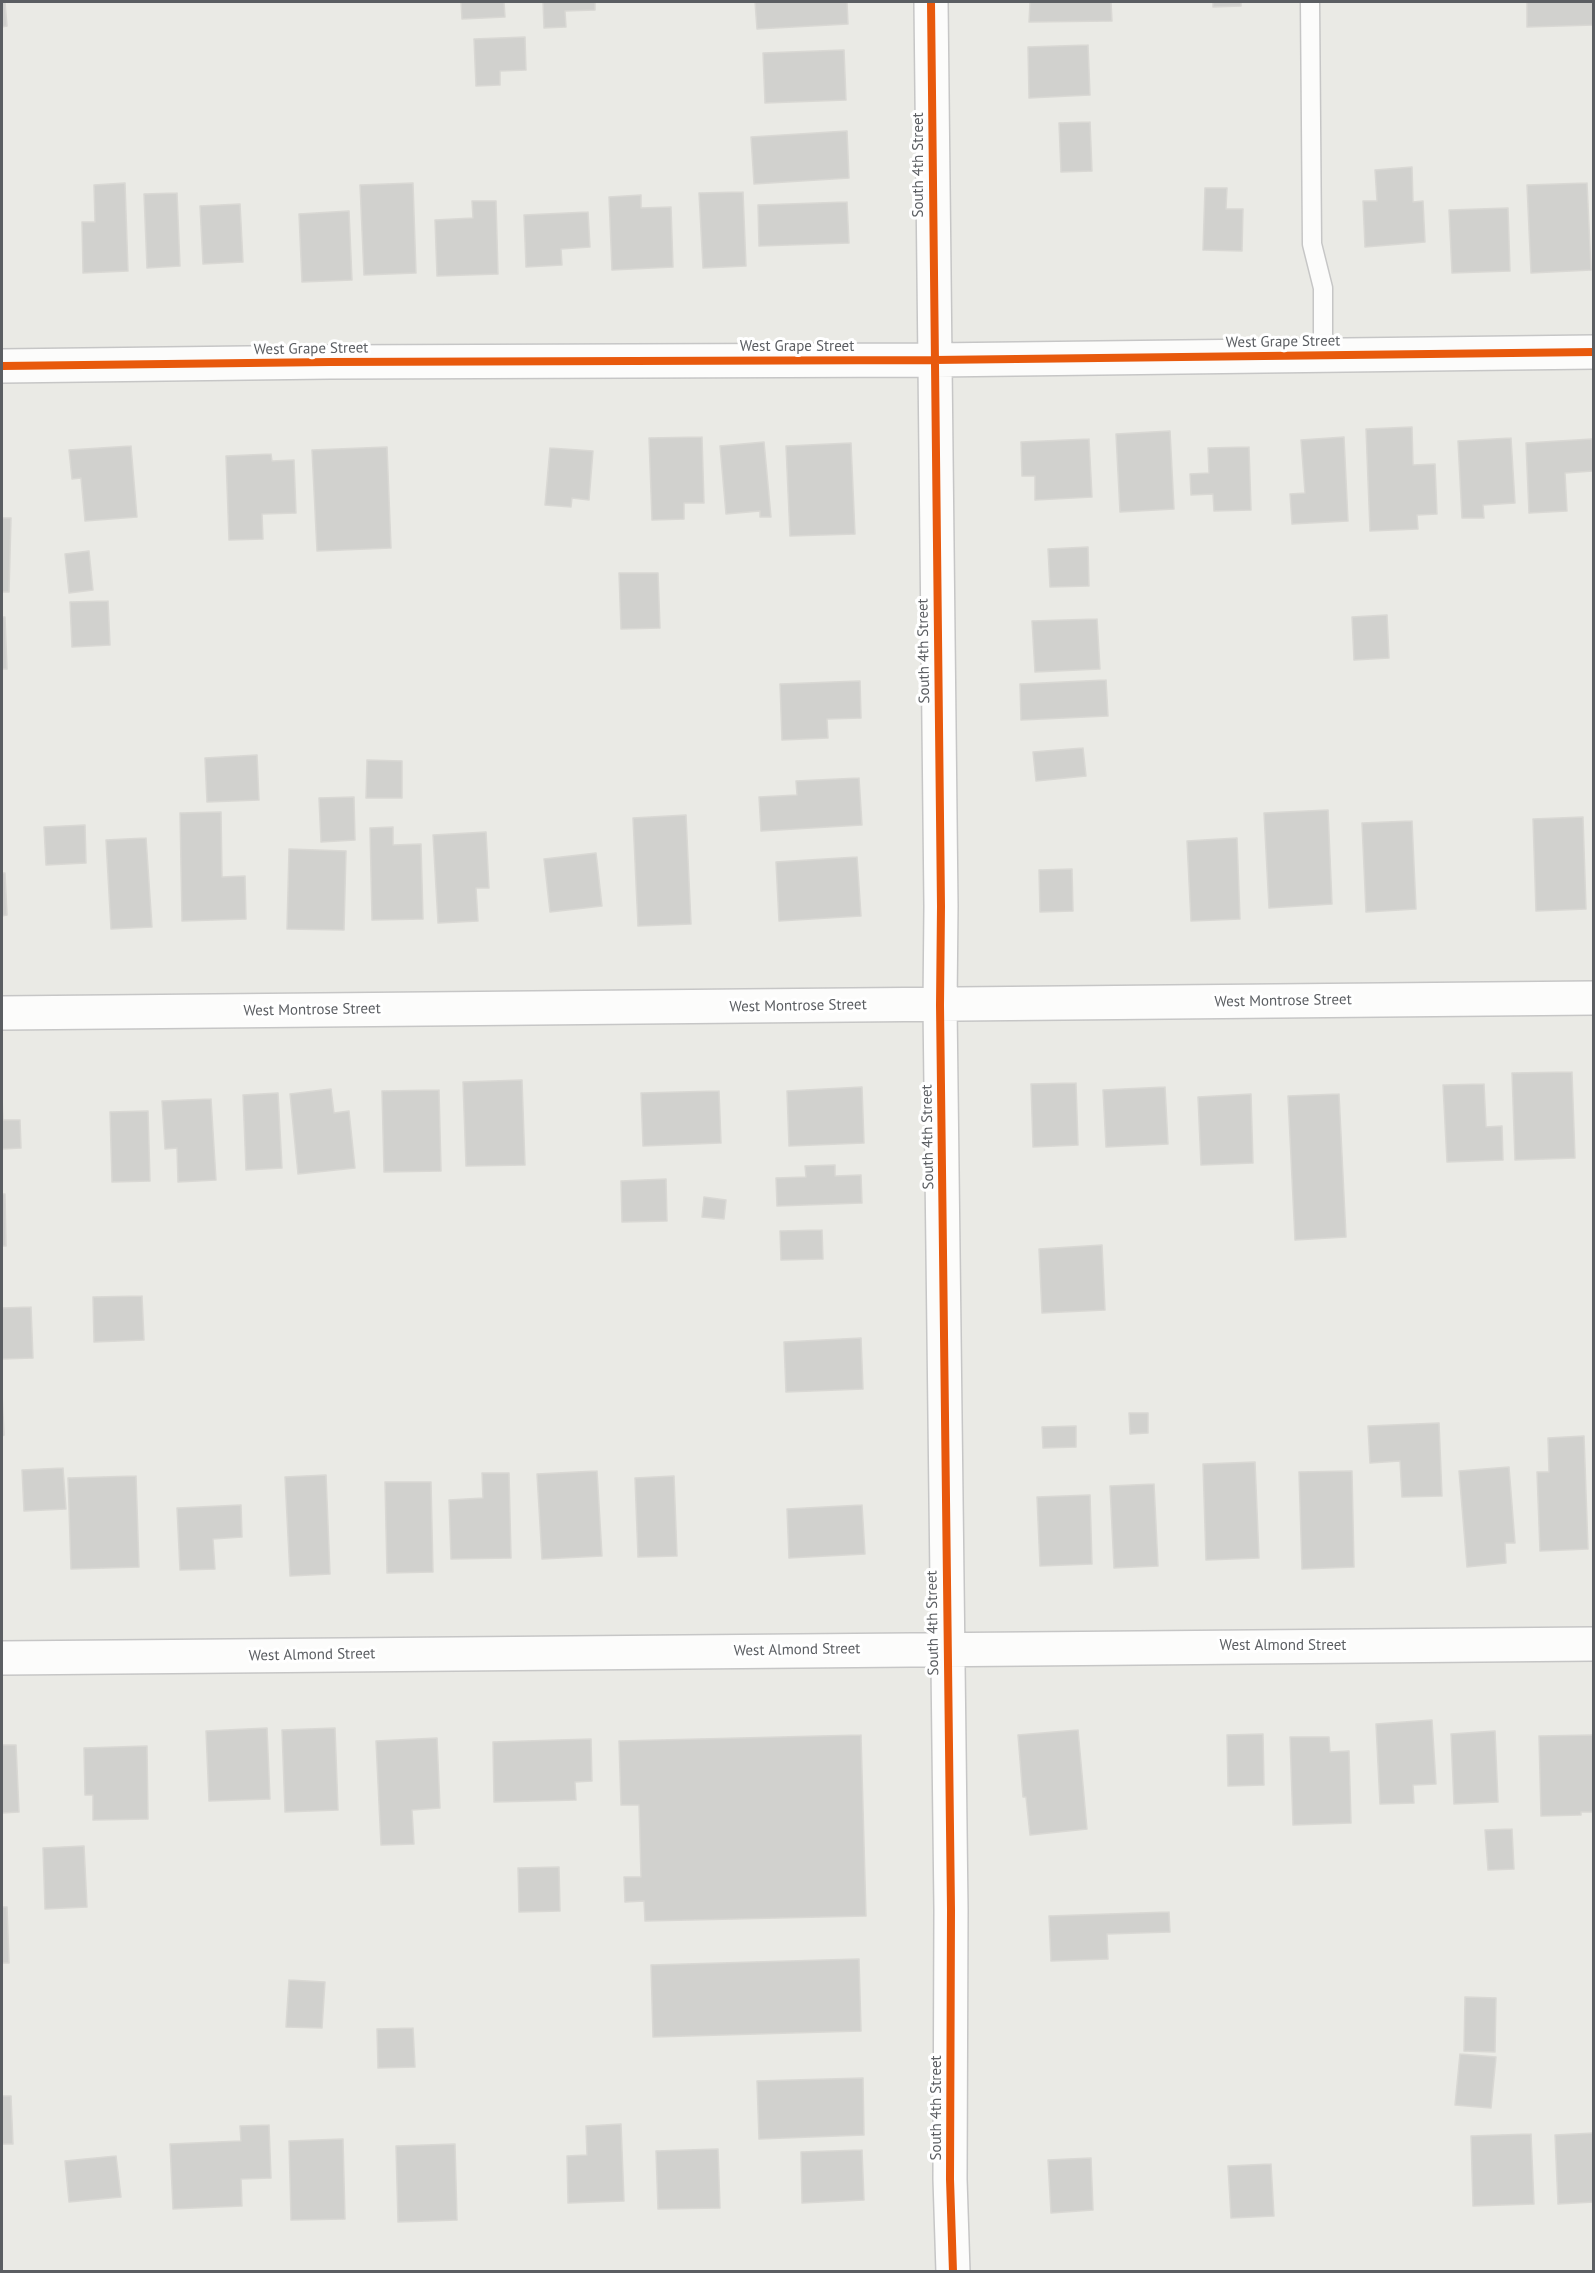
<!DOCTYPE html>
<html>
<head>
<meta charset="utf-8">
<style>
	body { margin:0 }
	#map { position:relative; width:1595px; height:2273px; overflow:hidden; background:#eaeae5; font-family:"PT Sans",sans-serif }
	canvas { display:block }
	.frame { position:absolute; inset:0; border:3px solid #5b5e62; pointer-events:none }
</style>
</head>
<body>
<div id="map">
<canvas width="1595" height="2273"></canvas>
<div class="frame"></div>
</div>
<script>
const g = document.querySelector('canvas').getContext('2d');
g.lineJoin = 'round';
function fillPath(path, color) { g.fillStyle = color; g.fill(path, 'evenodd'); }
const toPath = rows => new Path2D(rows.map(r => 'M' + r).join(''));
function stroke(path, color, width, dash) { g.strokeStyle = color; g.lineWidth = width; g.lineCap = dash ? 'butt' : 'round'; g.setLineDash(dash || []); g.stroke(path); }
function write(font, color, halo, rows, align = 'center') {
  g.font = font + ' "PT Sans",sans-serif'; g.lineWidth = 6; g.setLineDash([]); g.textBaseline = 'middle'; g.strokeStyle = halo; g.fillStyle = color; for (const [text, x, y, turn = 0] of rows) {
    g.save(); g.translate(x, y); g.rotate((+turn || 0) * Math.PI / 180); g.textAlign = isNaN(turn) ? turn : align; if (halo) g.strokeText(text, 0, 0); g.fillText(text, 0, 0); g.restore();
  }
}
const building = toPath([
	[2,2,5,2,7,26,2,27,2,2],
	[461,2,504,2,505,17,462,19,461,2],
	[543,2,595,2,595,10,565,11,566,27,544,28,543,2],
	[755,2,847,2,848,24,757,29,755,2],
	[1030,2,1111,2,1112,21,1029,22,1030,2],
	[1213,2,1241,2,1241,6,1213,7,1213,2],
	[1527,2,1594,2,1594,25,1527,27,1527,2],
	[525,37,526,70,500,71,500,85,476,86,474,39,525,37],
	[1088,45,1090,95,1029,98,1028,47,1088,45],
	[844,50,846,100,765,103,763,53,844,50],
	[1090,122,1092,171,1061,172,1059,123,1090,122],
	[847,131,849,178,754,184,751,137,847,131],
	[1412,167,1413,202,1423,201,1425,242,1365,247,1363,201,1377,201,1375,170,1412,167],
	[125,183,128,271,83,273,82,222,95,222,94,185,125,183],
	[413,183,416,273,364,275,360,185,413,183],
	[1587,183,1591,270,1531,273,1527,185,1587,183],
	[1205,188,1227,188,1226,209,1243,209,1242,251,1203,250,1205,188],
	[743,192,746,266,703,268,699,193,743,192],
	[177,193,180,266,147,268,144,194,177,193],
	[641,195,641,208,671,207,673,267,612,270,609,197,641,195],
	[472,201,496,201,498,274,437,276,435,220,473,218,472,201],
	[847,202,849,243,759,246,758,205,847,202],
	[240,204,243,262,203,264,200,206,240,204],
	[1508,208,1510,271,1452,273,1449,210,1508,208],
	[349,211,352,280,302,282,299,214,349,211],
	[588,212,590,247,561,249,562,265,526,267,524,215,588,212],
	[1412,427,1413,465,1435,464,1437,514,1417,515,1418,529,1370,531,1366,429,1412,427],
	[1170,431,1174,509,1120,512,1116,434,1170,431],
	[702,437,704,503,684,503,684,519,652,520,649,438,702,437],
	[1344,437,1348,521,1292,524,1290,494,1305,493,1301,440,1344,437],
	[1511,438,1515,503,1483,505,1484,518,1462,518,1458,441,1511,438],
	[1089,439,1092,497,1035,500,1035,476,1022,476,1021,442,1089,439],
	[1592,439,1593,471,1565,473,1567,511,1529,513,1526,443,1592,439],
	[764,442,771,517,760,517,760,511,726,514,720,446,764,442],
	[851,443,855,534,790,536,786,446,851,443],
	[131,446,137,517,85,521,81,478,72,479,69,450,131,446],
	[387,447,391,548,317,551,312,450,387,447],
	[1249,447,1251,510,1214,511,1213,494,1191,495,1190,474,1209,473,1208,448,1249,447],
	[550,448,593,451,589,500,572,498,571,507,545,505,550,448],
	[271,454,272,461,294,460,296,513,262,514,263,539,229,540,226,456,271,454],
	[2,518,11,518,9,592,2,592,2,518],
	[1088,547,1089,586,1050,587,1048,549,1088,547],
	[89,551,93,590,69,593,65,554,89,551],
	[619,573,658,573,660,628,621,629,619,573],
	[108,601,110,645,72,647,70,602,108,601],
	[1387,615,1389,658,1354,660,1352,617,1387,615],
	[2,617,5,617,7,669,2,669,2,617],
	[1097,619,1100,669,1035,672,1032,621,1097,619],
	[1106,680,1108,716,1021,720,1020,684,1106,680],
	[860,681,861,718,827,719,828,738,782,740,780,684,860,681],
	[1083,748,1086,776,1036,781,1033,752,1083,748],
	[257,755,259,800,207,802,205,758,257,755],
	[367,760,402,761,402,798,366,798,367,760],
	[859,778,862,825,761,831,759,797,797,795,796,781,859,778],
	[354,797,355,840,321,842,319,798,354,797],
	[1328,810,1332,904,1269,908,1264,813,1328,810],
	[221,812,222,877,245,876,246,919,182,921,180,813,221,812],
	[686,815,691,924,638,926,633,818,686,815],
	[1583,817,1586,909,1536,911,1533,819,1583,817],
	[1412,821,1416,909,1366,912,1362,823,1412,821],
	[85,825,86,863,46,865,44,827,85,825],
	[393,827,393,845,421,844,423,919,372,920,370,828,393,827],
	[486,832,489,888,476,888,478,921,438,923,433,835,486,832],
	[146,838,152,927,111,929,106,840,146,838],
	[1237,838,1240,919,1191,921,1187,841,1237,838],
	[289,849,346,851,344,930,287,929,289,849],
	[596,853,602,906,550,912,544,859,596,853],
	[857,857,861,916,779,921,776,862,857,857],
	[1072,869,1073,911,1040,912,1039,870,1072,869],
	[2,873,5,873,7,915,2,916,2,873],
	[1572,1072,1575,1158,1515,1160,1512,1073,1572,1072],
	[522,1080,525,1165,466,1166,463,1082,522,1080],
	[1076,1083,1078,1145,1033,1147,1031,1084,1076,1083],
	[1484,1084,1486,1127,1502,1126,1503,1160,1447,1162,1443,1085,1484,1084],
	[862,1087,864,1143,789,1146,787,1091,862,1087],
	[1165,1087,1168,1144,1106,1147,1103,1090,1165,1087],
	[331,1089,334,1113,349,1111,355,1168,298,1174,290,1094,331,1089],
	[439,1090,441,1171,384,1172,382,1091,439,1090],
	[719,1091,721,1143,643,1146,641,1093,719,1091],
	[278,1093,282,1168,246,1170,243,1095,278,1093],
	[1251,1094,1253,1163,1201,1165,1198,1097,1251,1094],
	[1339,1094,1346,1237,1295,1240,1288,1096,1339,1094],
	[2,1097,3,1120,20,1120,21,1148,2,1149,2,1097],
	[211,1099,216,1180,178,1182,177,1148,165,1149,162,1101,211,1099],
	[148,1111,150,1181,112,1182,110,1112,148,1111],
	[835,1165,835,1176,861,1175,862,1203,777,1206,776,1178,806,1177,805,1166,835,1165],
	[666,1179,667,1221,622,1222,621,1181,666,1179],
	[2,1194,5,1194,6,1246,2,1246,2,1194],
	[704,1197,726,1200,724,1219,702,1217,704,1197],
	[822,1230,823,1259,781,1260,780,1231,822,1230],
	[1102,1245,1105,1310,1042,1313,1039,1249,1102,1245],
	[142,1296,144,1340,94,1342,93,1297,142,1296],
	[31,1307,33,1358,2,1359,2,1308,31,1307],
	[861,1338,863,1389,786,1392,784,1342,861,1338],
	[2,1392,4,1435,2,1436,2,1392],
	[1129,1413,1148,1413,1148,1433,1130,1434,1129,1413],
	[1439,1423,1442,1496,1402,1497,1400,1461,1370,1463,1368,1426,1439,1423],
	[1076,1426,1076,1447,1043,1448,1042,1427,1076,1426],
	[1584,1436,1588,1549,1540,1551,1537,1472,1549,1472,1548,1438,1584,1436],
	[1255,1462,1259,1558,1206,1560,1203,1464,1255,1462],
	[1509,1467,1515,1543,1505,1543,1506,1563,1467,1567,1459,1471,1509,1467],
	[63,1468,66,1509,24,1511,22,1470,63,1468],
	[597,1471,602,1556,542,1559,537,1474,597,1471],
	[1352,1471,1354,1567,1302,1569,1299,1472,1352,1471],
	[482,1473,509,1473,511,1558,451,1559,449,1500,483,1498,482,1473],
	[326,1475,330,1574,290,1576,285,1477,326,1475],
	[136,1476,139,1567,71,1569,68,1478,136,1476],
	[674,1476,677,1556,638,1557,635,1478,674,1476],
	[385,1482,431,1482,433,1572,387,1573,385,1482],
	[1154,1484,1158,1566,1114,1568,1110,1486,1154,1484],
	[1090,1495,1092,1564,1040,1566,1037,1497,1090,1495],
	[241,1505,242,1537,213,1539,215,1569,180,1570,177,1508,241,1505],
	[862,1505,865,1554,789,1558,787,1509,862,1505],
	[1432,1720,1436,1784,1413,1785,1414,1803,1380,1804,1376,1724,1432,1720],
	[267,1728,270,1799,209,1801,206,1731,267,1728],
	[335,1728,338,1810,285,1812,282,1730,335,1728],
	[1078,1730,1087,1829,1030,1835,1026,1797,1023,1797,1018,1735,1078,1730],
	[1495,1731,1498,1802,1454,1804,1451,1734,1495,1731],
	[1263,1734,1264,1785,1228,1786,1227,1735,1263,1734],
	[861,1735,866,1916,645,1921,644,1901,625,1902,624,1877,641,1877,639,1805,621,1805,619,1741,861,1735],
	[1593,1735,1594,1812,1581,1812,1581,1815,1541,1816,1539,1736,1593,1735],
	[1290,1737,1329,1737,1330,1752,1349,1751,1351,1823,1293,1825,1290,1737],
	[437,1738,440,1808,412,1810,414,1844,381,1845,376,1741,437,1738],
	[591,1739,592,1781,575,1782,576,1800,494,1802,493,1742,591,1739],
	[2,1745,16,1745,19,1812,2,1813,2,1745],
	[147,1746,148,1819,93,1820,93,1795,85,1795,84,1748,147,1746],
	[1512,1829,1514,1869,1488,1870,1485,1830,1512,1829],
	[84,1846,87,1907,45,1909,43,1848,84,1846],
	[559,1867,560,1911,519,1912,518,1868,559,1867],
	[2,1907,7,1907,9,1963,2,1963,2,1907],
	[1169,1912,1170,1932,1107,1934,1108,1959,1051,1961,1049,1916,1169,1912],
	[859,1959,861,2031,653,2037,651,1965,859,1959],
	[289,1980,325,1982,322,2028,286,2027,289,1980],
	[1465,1997,1496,1998,1495,2052,1464,2051,1465,1997],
	[413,2028,415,2067,378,2068,377,2029,413,2028],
	[1460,2054,1496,2057,1491,2108,1455,2105,1460,2054],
	[863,2078,864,2135,759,2139,757,2081,863,2078],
	[2,2096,11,2096,13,2144,2,2144,2,2096],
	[621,2124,624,2201,568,2203,567,2156,587,2155,586,2126,621,2124],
	[269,2125,271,2178,241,2179,242,2206,173,2209,170,2144,241,2141,240,2126,269,2125],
	[1594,2133,1594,2202,1558,2204,1555,2135,1594,2133],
	[1531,2134,1534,2204,1473,2206,1471,2136,1531,2134],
	[343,2139,345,2219,291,2220,289,2141,343,2139],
	[455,2144,457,2220,398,2222,396,2146,455,2144],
	[718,2149,720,2208,658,2209,656,2151,718,2149],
	[862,2150,864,2200,802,2203,801,2152,862,2150],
	[116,2156,121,2197,69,2202,65,2161,116,2156],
	[1091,2158,1093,2210,1051,2213,1048,2160,1091,2158],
	[1271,2164,1274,2216,1231,2218,1228,2166,1271,2164]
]);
fillPath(building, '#d1d1ce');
stroke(building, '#d9d8d4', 1.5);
const lane = toPath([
	[1310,2,1312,244,1323,288,1323,355]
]);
const street = toPath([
	[931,2,941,906,940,1005,951,1910,950,2179,953,2272],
	[2,366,330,362,934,360,1594,352],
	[2,1013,1594,998],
	[2,1658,1594,1644]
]);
stroke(lane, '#c6c6c6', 21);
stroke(street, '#c6c6c6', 36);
stroke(lane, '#fcfcfb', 18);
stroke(street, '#fcfcfb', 33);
stroke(toPath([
	[931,2,941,906,940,1005,951,1910,950,2179,953,2272],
	[2,366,330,362,934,360,1594,352]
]), '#e8590c', 8);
write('15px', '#5b5e62', '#fff', [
	["South 4th Street",919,165,-90],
	["West Grape Street",1283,342,-1],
	["West Grape Street",797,347],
	["West Grape Street",311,349,-1],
	["South 4th Street",924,651,-91],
	["West Montrose Street",1283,1001,-1],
	["West Montrose Street",798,1006,-1],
	["West Montrose Street",312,1010,-1],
	["South 4th Street",928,1137,-91],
	["South 4th Street",933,1623,-91],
	["West Almond Street",1283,1646],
	["West Almond Street",797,1650,-1],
	["West Almond Street",312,1655,-1],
	["South 4th Street",937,2108,-90]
]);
</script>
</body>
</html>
